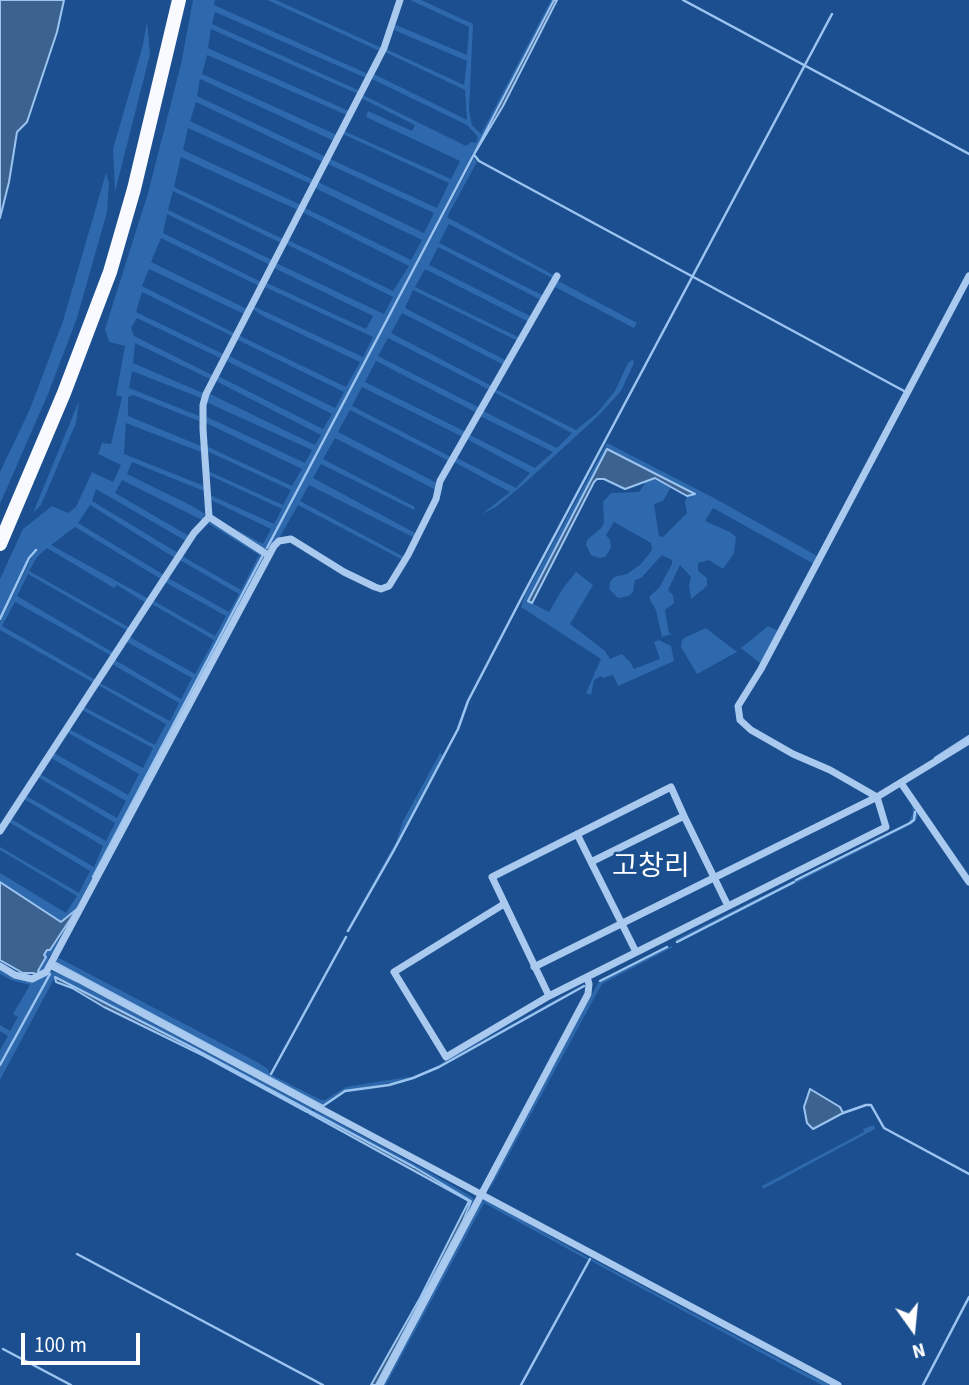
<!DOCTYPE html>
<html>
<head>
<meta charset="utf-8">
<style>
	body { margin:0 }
	#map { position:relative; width:969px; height:1385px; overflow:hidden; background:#1b4f8f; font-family:"Source Sans 3",sans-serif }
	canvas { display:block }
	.north { position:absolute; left:878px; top:1294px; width:70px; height:70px; -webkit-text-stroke:5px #1b4f8f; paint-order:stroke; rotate:165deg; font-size:19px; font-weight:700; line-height:28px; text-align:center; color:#fff }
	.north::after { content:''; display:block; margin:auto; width:24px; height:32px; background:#fff; clip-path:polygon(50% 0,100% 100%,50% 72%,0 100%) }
	.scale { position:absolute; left:21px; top:1333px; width:119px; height:32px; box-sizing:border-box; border:4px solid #fff; border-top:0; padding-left:9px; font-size:21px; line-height:24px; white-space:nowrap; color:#fff; -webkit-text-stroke:5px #1b4f8f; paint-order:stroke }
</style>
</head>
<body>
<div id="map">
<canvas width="969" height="1385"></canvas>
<div class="north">N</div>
<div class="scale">100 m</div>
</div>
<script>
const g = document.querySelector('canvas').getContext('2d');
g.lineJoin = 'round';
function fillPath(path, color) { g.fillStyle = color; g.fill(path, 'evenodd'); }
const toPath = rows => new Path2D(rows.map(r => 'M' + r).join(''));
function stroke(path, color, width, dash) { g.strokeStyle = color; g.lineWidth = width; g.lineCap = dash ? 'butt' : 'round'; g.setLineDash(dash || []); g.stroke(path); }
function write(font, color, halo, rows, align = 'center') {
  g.font = font + ' "Source Sans 3","Noto Sans KR",sans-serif'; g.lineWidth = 5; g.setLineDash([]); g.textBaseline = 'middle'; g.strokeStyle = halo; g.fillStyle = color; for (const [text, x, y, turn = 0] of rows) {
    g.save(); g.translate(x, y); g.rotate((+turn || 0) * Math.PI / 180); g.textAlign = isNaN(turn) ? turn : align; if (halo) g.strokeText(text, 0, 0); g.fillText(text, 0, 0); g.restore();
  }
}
fillPath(toPath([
	[193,0,215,0,214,5,368,74,366,78,215,12,212,24,360,91,358,94,211,29,208,48,349,111,347,115,207,55,202,74,337,135,334,141,200,79,197,96,326,157,323,162,196,102,190,121,314,180,311,184,188,128,183,150,301,205,298,210,181,157,174,187,283,239,281,243,173,191,168,210,272,260,270,265,167,214,163,233,261,282,259,286,161,238,151,262,247,309,244,314,149,269,142,286,234,333,232,336,142,292,136,312,223,354,220,358,137,318,131,328,134,336,212,375,210,379,135,343,133,363,203,393,201,398,132,371,129,388,199,416,199,421,133,395,128,397,128,416,201,446,201,452,126,423,124,454,204,486,204,491,132,462,127,474,194,507,205,514,202,520,122,480,115,493,189,536,186,541,96,489,92,501,178,553,175,558,90,505,78,523,164,575,161,579,75,527,51,545,149,599,146,603,117,585,114,588,47,548,37,557,29,571,130,628,128,631,28,574,17,596,114,653,112,656,15,602,2,626,96,680,94,683,0,630,0,622,33,555,37,550,33,551,29,558,0,617,0,579,23,529,52,506,68,513,76,507,92,472,113,482,121,465,98,454,102,443,111,444,122,397,116,395,125,346,109,342,105,329,148,193,181,64],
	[267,0,276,0,382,48,380,51],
	[410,0,421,0,473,24,469,110,472,125,481,134,551,0,554,0,267,548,474,158,477,162,447,217,555,276,554,279,449,224,439,243,544,296,541,300,438,247,429,265,532,317,529,322,425,269,415,287,520,338,518,341,413,290,405,308,507,361,504,365,402,313,391,333,492,386,490,390,388,338,378,356,480,408,477,413,376,361,365,382,466,432,463,437,362,387,352,406,451,457,449,461,350,410,338,432,437,483,436,490,335,438,323,459,415,507,414,510,321,464,313,478,417,534,415,538,309,485,300,501,404,557,403,560,298,505,278,540,266,550,233,528,263,544,271,529,211,500,210,495,274,524,282,509,209,475,208,471,283,505,291,490,207,451,206,446,292,486,302,469,204,422,205,416,305,463,312,450,206,402,208,393,315,445,321,435,214,380,216,375,323,429,332,414,225,360,227,355,335,408,344,392,236,339,238,335,346,387,360,362,265,317,252,309,253,306,363,357,373,337,265,287,267,283,366,329,373,316,274,268,276,263,384,314,393,297,286,244,288,240,393,291,409,266,302,212,305,208,411,260,422,240,315,188,318,182,424,233,434,213,328,164,330,159,437,208,449,183,343,134,344,131,451,179,460,161,366,117,368,111,412,131,415,125,361,98,363,95,466,146,471,142,476,143,478,137,467,125,372,79,374,74,467,120,465,90,385,52,386,49,464,85,467,61,394,30,396,25,467,55,469,27],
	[147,21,150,54,115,192,113,149,143,45],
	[106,173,109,183,107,212,77,318,48,394,0,504,0,472,30,409,63,321],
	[558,281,637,323,634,328,555,287],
	[633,359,634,363,621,391,598,416,526,482,496,507,482,514,510,492,454,462,457,458,516,488,530,473,467,439,470,435,535,468,553,452,480,416,483,411,557,448,572,433,494,392,495,389,576,430,597,413,615,391,628,363],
	[79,401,76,423,41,505,33,513],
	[607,443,714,498,819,557,814,564,713,508,705,521,730,532,736,537,734,553,723,569,709,560,698,563,698,571,707,578,707,586,691,599,689,586,691,577,680,565,668,590,673,595,674,603,665,610,669,633,672,634,662,637,656,610,650,600,650,596,659,588,672,564,672,560,662,555,641,578,635,580,633,592,629,596,618,598,609,589,610,582,614,577,627,574,640,565,652,550,651,543,614,522,606,535,610,540,611,548,605,557,599,558,591,555,586,545,587,540,601,528,604,523,603,502,611,493,639,492,647,480,651,478,663,481,671,487,663,501,654,504,659,536,663,537,687,513,685,502,687,496,694,494,607,450,528,601,549,612,563,588,576,572,593,585,570,624,605,651,610,659,622,654,630,662,634,669,660,659,654,642,659,640,671,646,674,661,618,686,613,675,603,678,601,676,594,680,591,695,586,693,601,659,521,607,525,595],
	[206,522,211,523,241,539,263,555,76,909,62,922,0,882,0,873,66,913,77,896,0,850,0,847,79,893,90,871,9,822,11,819,94,867,103,846,24,799,26,796,106,841,115,823,38,777,40,774,117,818,126,801,51,758,54,753,128,795,139,774,67,732,69,729,143,768,153,748,82,710,84,707,155,745,166,724,98,685,100,683,170,721,179,703,112,664,115,660,181,699,192,678,127,642,130,637,195,674,214,640,152,604,154,601,215,636,226,616,165,582,168,578,229,612,239,594,180,560,182,556,241,590,259,555],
	[263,557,264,559,57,948,48,958,50,960,41,973,38,971,42,967,43,955,47,949,51,950,70,924],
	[768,626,778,631,761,664,741,648],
	[706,628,737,652,697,674,681,647,682,641,684,638],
	[440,753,443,755,394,849,348,931,345,933,396,842,403,821],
	[911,798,919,811,917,818,912,824,678,943,675,940,908,823,913,813],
	[671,946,673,947,602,984,490,1189,492,1182,598,983],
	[57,957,257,1062,268,1069,270,1074,321,1100,325,1100,346,1087,414,1076,433,1068,580,986,489,1039,431,1070,395,1082,342,1091,323,1105,55,961],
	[0,970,19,979,49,971,61,974,313,1109,310,1111,195,1049,55,977,0,1080,0,1067,50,975,0,1063,0,1050,8,1036,0,1031,0,1025,10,1031,18,1017,13,1014,30,985,11,980,0,974],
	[315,1110,420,1167,472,1197,475,1201,377,1385,463,1222,471,1201,414,1167,310,1111],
	[874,1125,875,1129,763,1189,762,1186,864,1132,863,1129],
	[486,1200,589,1258,588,1260,484,1203,386,1385,382,1385,481,1201],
	[592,1259,794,1367,830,1385,822,1385,793,1370,591,1261]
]), '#2e69ad');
const water = toPath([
	[0,0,64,0,57,32,27,122,17,132,9,182,0,218,0,0],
	[554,0,557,0,503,106,472,158,554,0],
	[607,449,695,494,687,496,655,478,625,489,604,479,597,479,594,482,532,603,528,601,607,449],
	[0,882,61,922,77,909,50,950,47,950,44,955,46,957,38,971,41,973,37,976,34,973,23,973,0,960,0,882],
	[55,977,195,1049,310,1111,307,1112,202,1055,104,1007,72,988,56,982,55,977],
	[810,1089,840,1107,843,1113,813,1129,807,1123,804,1107,810,1089],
	[310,1111,414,1167,471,1201,463,1221,376,1385,371,1385,420,1298,469,1201,309,1113,310,1111]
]);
fillPath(water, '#3c6290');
stroke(water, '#9cc4f0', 2);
stroke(toPath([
	[683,0,969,154],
	[475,156,479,161,904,391],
	[267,548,472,158],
	[0,619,29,558,36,550],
	[935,758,969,736],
	[93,877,263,555],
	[796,880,910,823,914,820,915,812],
	[348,931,394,850,458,729,468,701,523,595,832,14],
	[677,942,794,882],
	[56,963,323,1106,345,1091,389,1085,413,1078,439,1067,584,986],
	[600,981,667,947],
	[0,1065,50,974],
	[271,1074,346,937],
	[843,1113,866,1105,871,1105,884,1128,969,1174],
	[77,1254,323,1385],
	[3,1349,71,1385],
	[521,1385,590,1259],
	[923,1385,969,1297]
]), '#9cc4f0', 2.5);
stroke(toPath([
	[209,517,268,555],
	[901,783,969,882],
	[877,797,830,770,793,754,751,730,740,720,738,706,761,669,969,276],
	[0,831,194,533,209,517,203,429,203,405,206,394,384,48,400,0],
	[577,834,636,952],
	[591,862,684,816,728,906],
	[504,904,394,972,446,1057,549,996,886,827,877,797,969,741],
	[50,965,274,546,279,541,291,539,344,572,375,587,381,589,389,586,408,555,436,499,440,481,557,276],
	[0,966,15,975,32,979,46,972,50,965,78,979,838,1385],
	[534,967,877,797],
	[549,996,492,877,671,787,684,816],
	[380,1385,588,994,589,984,587,977]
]), '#a9c9ee', 7);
stroke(toPath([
	[0,544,64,393,110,272,134,189,179,0]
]), '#f8faff', 14);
write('28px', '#fff', '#1b4f8f', [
	["고창리",651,869]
]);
</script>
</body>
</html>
